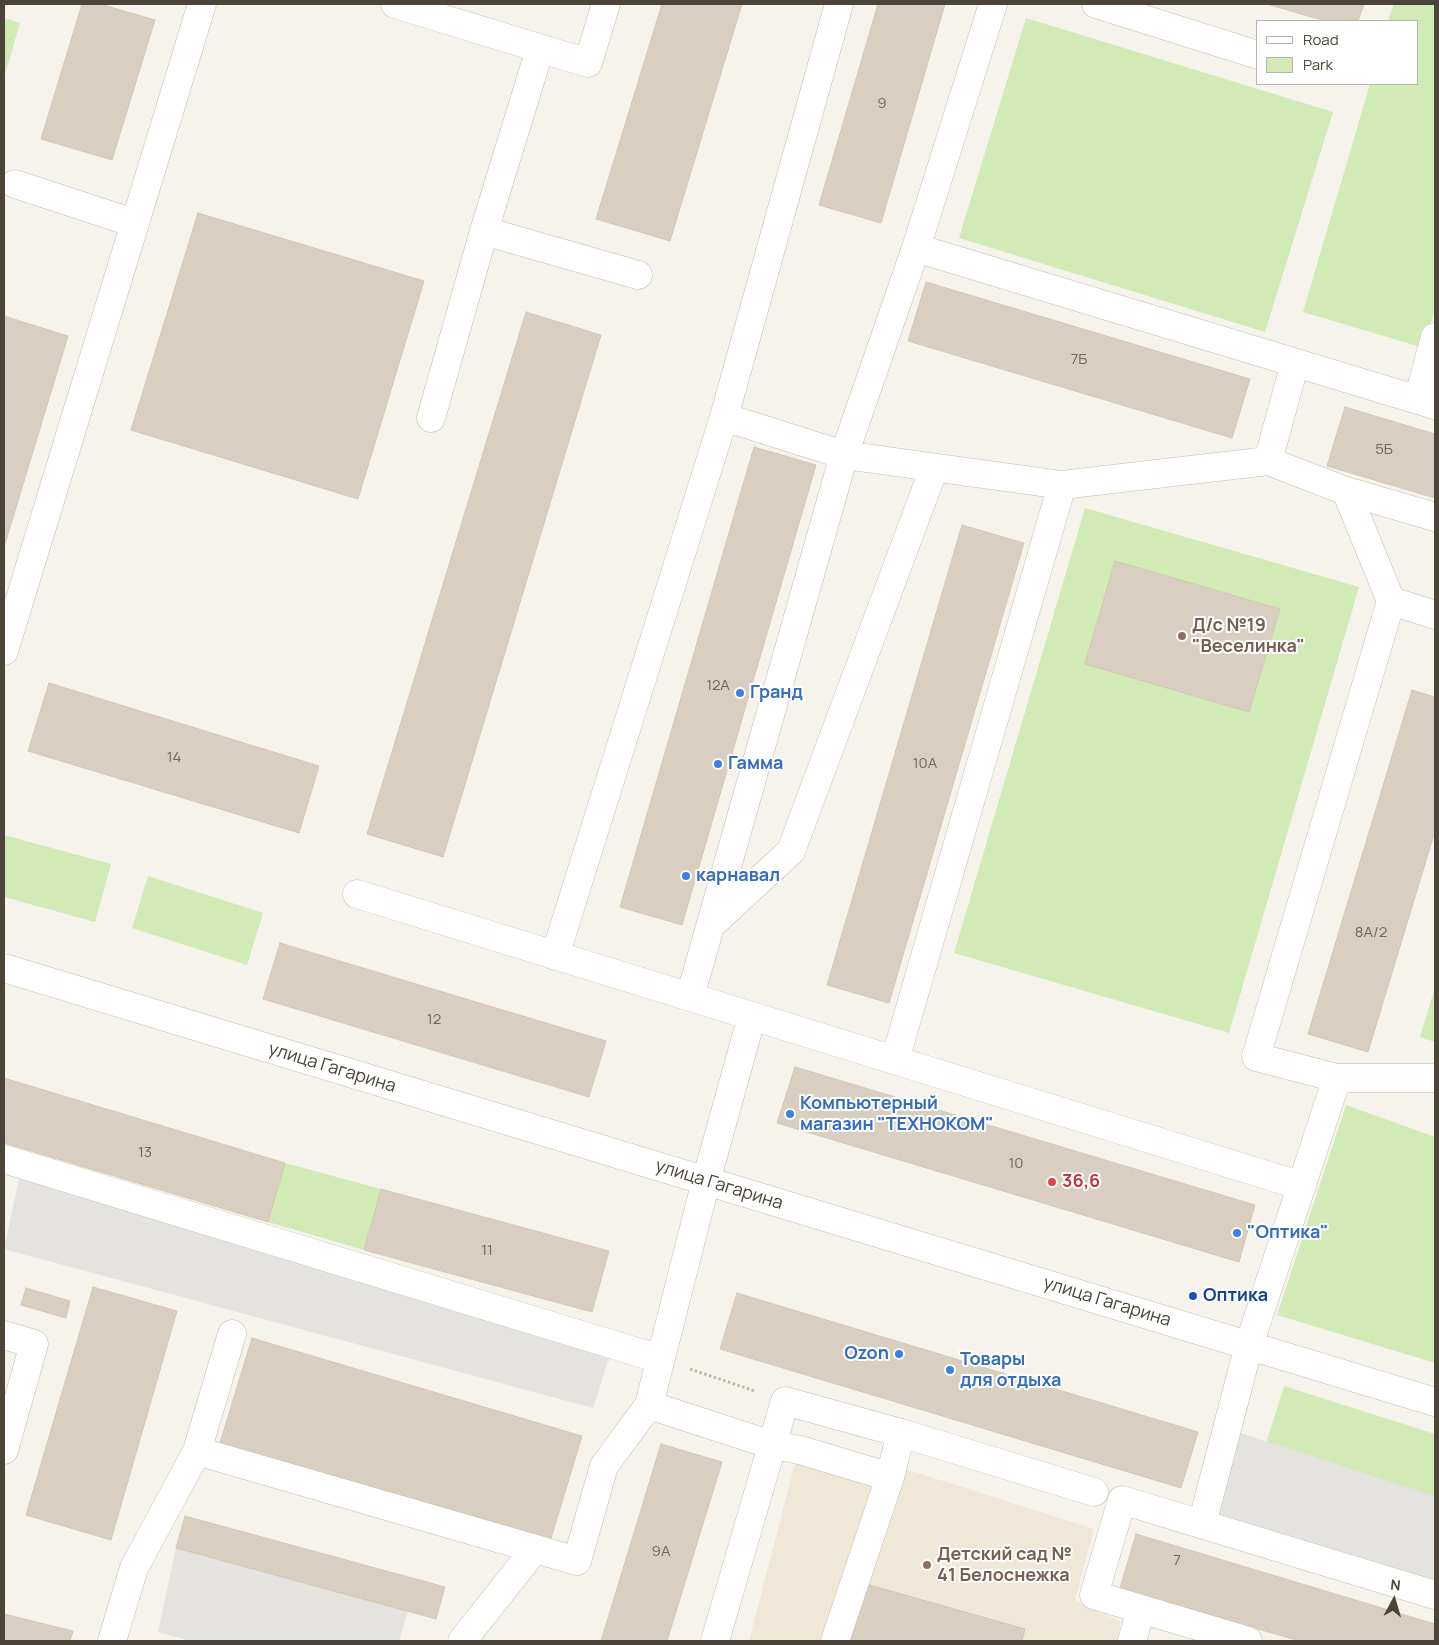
<!DOCTYPE html>
<html>
<head>
<meta charset="utf-8">
<style>
	body { margin:0 }
	#map { position:relative; width:1439px; height:1645px; overflow:hidden; background:#f6f3ec; font-family:Manrope,sans-serif }
	canvas { display:block }
	.frame { position:absolute; inset:0; border:5px solid #4b4439; pointer-events:none }
	.legend { position:absolute; left:1256px; top:20px; width:162px; height:65px; box-sizing:border-box; background:#fff; border:1px solid #b7b4b0; margin:0; padding:6px 9px; list-style:none; font-size:15px; color:#4b4439 }
	.legend li { display:flex; align-items:center; gap:10px; height:25px }
	.legend b { width:25px; border:1px solid #b7b4b0 }
	.north { position:absolute; left:1369px; top:1575px; width:50px; height:50px; -webkit-text-stroke:4px #fff; paint-order:stroke; rotate:6deg; font-size:14px; font-weight:700; line-height:20px; text-align:center; color:#4b4439 }
	.north::after { content:''; display:block; margin:auto; width:18px; height:22px; background:#4b4439; clip-path:polygon(50% 0,100% 100%,50% 72%,0 100%) }
</style>
</head>
<body>
<div id="map">
<canvas width="1439" height="1645"></canvas>
<div class="frame"></div>
<ul class="legend">
<li><b style="height:6px;background:#fff"></b>Road</li>
<li><b style="height:14px;background:#d2eab5"></b>Park</li>
</ul>
<div class="north">N</div>
</div>
<script>
const g = document.querySelector('canvas').getContext('2d');
g.lineJoin = 'round';
function fillPath(path, color) { g.fillStyle = color; g.fill(path, 'evenodd'); }
const toPath = rows => new Path2D(rows.map(r => 'M' + r).join(''));
function stroke(path, color, width, dash) { g.strokeStyle = color; g.lineWidth = width; g.lineCap = dash ? 'butt' : 'round'; g.setLineDash(dash || []); g.stroke(path); }
function write(font, color, halo, rows, align = 'center') {
  g.font = font + ' Manrope,sans-serif'; g.lineWidth = 4; g.setLineDash([]); g.textBaseline = 'middle'; g.strokeStyle = halo; g.fillStyle = color; for (const [text, x, y, turn = 0] of rows) {
    g.save(); g.translate(x, y); g.rotate((+turn || 0) * Math.PI / 180); g.textAlign = isNaN(turn) ? turn : align; if (halo) g.strokeText(text, 0, 0); g.fillText(text, 0, 0); g.restore();
  }
}
fillPath(toPath([
	[802,1436,1094,1529,1075,1600,1121,1622,1116,1641,749,1641]
]), '#efe8d6');
fillPath(toPath([
	[1394,4,1435,4,1435,309,1424,348,1303,312,1370,84,1418,84,1418,21,1388,21],
	[4,18,20,23,4,78],
	[1026,18,1333,112,1265,332,959,238],
	[1085,508,1359,587,1229,1033,954,953],
	[4,835,111,864,95,922,4,897],
	[148,876,263,913,247,965,132,928],
	[1435,987,1435,1042,1420,1037],
	[1346,1105,1435,1137,1435,1363,1277,1315],
	[285,1163,381,1189,364,1250,268,1222],
	[1284,1386,1435,1434,1435,1497,1266,1444]
]), '#d2eab5');
fillPath(toPath([
	[22,1165,613,1346,593,1408,4,1249],
	[1228,1429,1435,1496,1435,1595,1202,1524],
	[176,1548,408,1611,399,1641,191,1641,158,1632]
]), '#e5e3e0');
const building = toPath([
	[82,4,100,4,155,20,112,160,41,139,82,4],
	[662,4,742,4,670,241,596,219,662,4],
	[878,4,945,4,881,223,819,205,878,4],
	[1267,4,1364,4,1358,21,1325,21,1267,4],
	[198,213,424,281,358,499,131,430,198,213],
	[926,282,1250,379,1232,438,908,341,926,282],
	[526,312,601,335,443,857,367,834,526,312],
	[4,316,68,336,4,547,4,316],
	[1345,407,1435,434,1435,498,1327,466,1345,407],
	[754,447,816,465,682,925,620,907,754,447],
	[962,525,1024,543,889,1003,827,985,962,525],
	[1115,561,1280,609,1249,712,1085,664,1115,561],
	[49,683,319,766,299,833,28,751,49,683],
	[1412,690,1435,697,1435,831,1368,1052,1308,1034,1412,690],
	[280,943,606,1041,589,1097,263,999,280,943],
	[795,1067,1255,1205,1239,1262,777,1123,795,1067],
	[4,1078,285,1163,268,1222,4,1143,4,1078],
	[381,1189,609,1251,592,1312,364,1250,381,1189],
	[93,1287,177,1311,111,1540,26,1515,93,1287],
	[26,1288,70,1301,66,1318,21,1305,26,1288],
	[737,1293,1198,1432,1181,1488,720,1349,737,1293],
	[252,1338,582,1436,549,1545,219,1446,252,1338],
	[661,1444,722,1462,667,1641,601,1641,661,1444],
	[185,1516,445,1587,436,1619,176,1548,185,1516],
	[1136,1534,1435,1624,1435,1641,1299,1641,1120,1588,1136,1534],
	[859,1582,1025,1629,1022,1641,842,1641,859,1582],
	[4,1614,73,1631,70,1641,4,1641,4,1614]
]);
fillPath(building, '#d8cfc1');
stroke(building, '#d3c7b4', 1);
const minor = toPath([
	[395,4,588,63,606,4],
	[1096,4,1258,55],
	[15,184,134,223],
	[484,231,638,275],
	[916,248,1435,405],
	[1418,400,1435,337],
	[724,417,844,455,1062,485,1268,461,1346,491,1435,517],
	[431,418,484,231,540,49],
	[1268,461,1295,363],
	[1346,491,1391,601],
	[4,651,202,4],
	[357,894,1302,1186],
	[711,925,791,851,934,468],
	[555,956,724,417,839,4],
	[4,968,1435,1402],
	[690,997,844,455,916,248,993,4],
	[752,1016,706,1181,649,1405,772,1445,800,1450,890,1477],
	[895,1060,1062,485],
	[1337,1078,1435,1078],
	[4,1159,660,1359],
	[4,1335,34,1344,4,1450],
	[197,1451,577,1561,604,1466,649,1405],
	[1202,1524,1249,1345,1337,1078,1256,1057,1391,601,1435,615],
	[112,1641,134,1568,197,1451,232,1334],
	[462,1641,535,1549],
	[715,1641,785,1401,901,1433,1094,1492],
	[835,1641,890,1477,901,1433],
	[1132,1641,1141,1609],
	[1248,1641,1094,1595,1122,1500,1435,1595]
]);
stroke(minor, '#c2bbae', 29);
stroke(toPath([
	[690,1369,755,1391]
]), '#c4b79f', 3, [2.5, 2.5]);
stroke(minor, '#fff', 28);
for (const [x, y, r, color] of [
	[1182,636,5,"#8d6e63"],
	[740,693,5,"#3f7fe0"],
	[718,764,5,"#3f7fe0"],
	[686,876,5,"#3f7fe0"],
	[790,1114,5,"#3f7fe0"],
	[1052,1182,5,"#e0444e"],
	[1237,1233,5,"#3f7fe0"],
	[1193,1296,5,"#1a4fb4"],
	[899,1354,5,"#3f7fe0"],
	[950,1370,5,"#3f7fe0"],
	[927,1565,5,"#8d6e63"]
]) { const dot = new Path2D(); dot.arc(x, y, r, 0, 2 * Math.PI); g.fillStyle = color; g.fill(dot); stroke(dot, '#fff', 2); }
write('15px', '#6e675b', null, [
	["9",882,104],
	["7Б",1079,360],
	["5Б",1384,450],
	["12А",718,686],
	["14",174,758],
	["10А",925,764],
	["8А/2",1371,933],
	["12",434,1020],
	["13",145,1153],
	["10",1016,1164],
	["11",487,1251],
	["9А",661,1552],
	["7",1177,1561]
]);
write('bold 18px', '#785e54', '#fff', [
	["Д/с №19",1192,626],
	["\"Веселинка\"",1192,647],
	["Детский сад №",937,1555],
	["41 Белоснежка",937,1576]
], 'left');
write('bold 18px', '#366cbe', '#fff', [
	["Гранд",750,693],
	["Гамма",728,764],
	["карнавал",696,876],
	["Компьютерный",800,1104],
	["магазин \"ТЕХНОКОМ\"",800,1125],
	["\"Оптика\"",1247,1233],
	["Ozon",889,1354,"right"],
	["Товары",960,1360],
	["для отдыха",960,1381]
], 'left');
write('18px', '#4b4439', '#fff', [
	["улица Гагарина",332,1068,17],
	["улица Гагарина",719,1185,17],
	["улица Гагарина",1107,1302,17]
]);
write('bold 18px', '#be3a42', '#fff', [
	["36,6",1062,1182]
], 'left');
write('bold 18px', '#164399', '#fff', [
	["Оптика",1203,1296]
], 'left');
</script>
</body>
</html>
